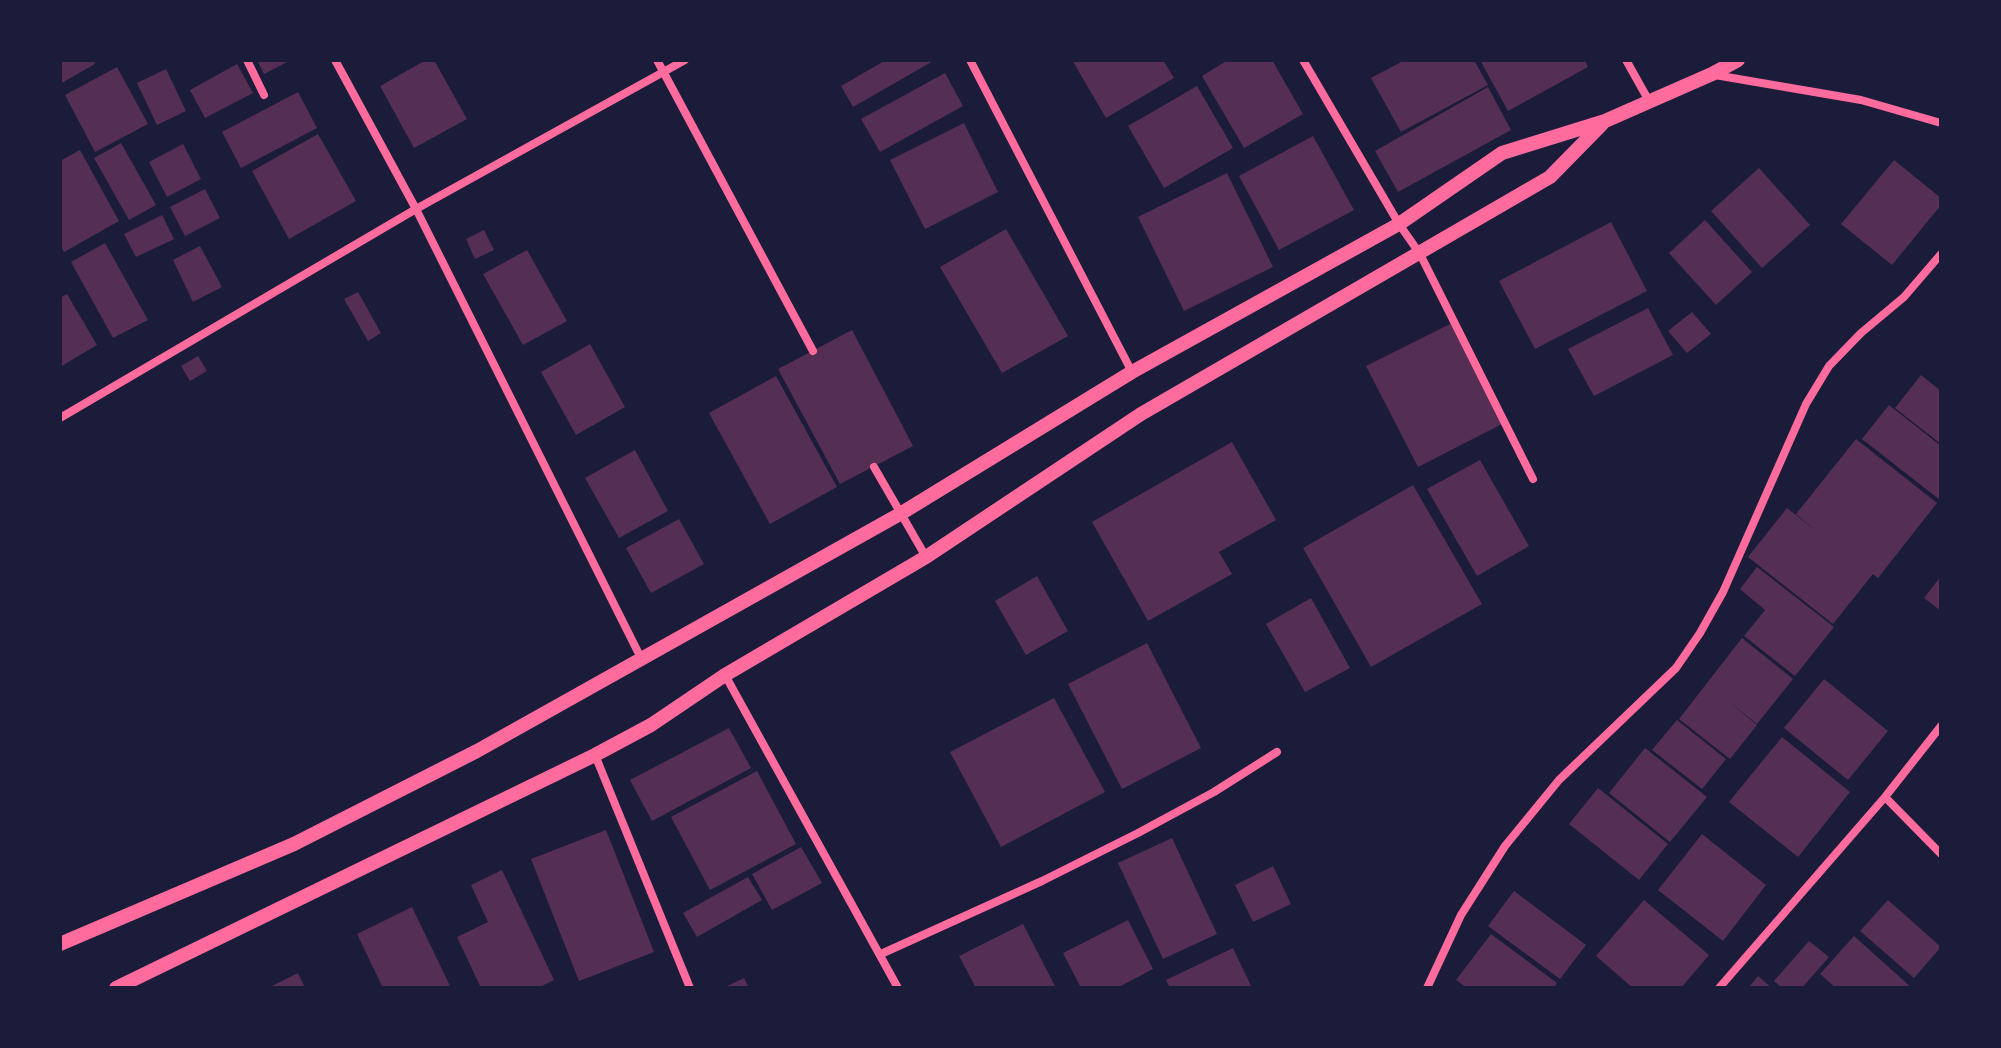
<!DOCTYPE html>
<html>
<head>
<meta charset="utf-8">
<style>
	body { margin:0 }
	#map { position:relative; width:2001px; height:1048px; overflow:hidden; background:#1b1b3a; font-family:"Source Serif 4",serif }
	canvas { display:block }
	.frame { position:absolute; inset:0; border:62px solid #1b1b3a; pointer-events:none }
</style>
</head>
<body>
<div id="map">
<canvas width="2001" height="1048"></canvas>
<div class="frame"></div>
</div>
<script>
const g = document.querySelector('canvas').getContext('2d');
g.lineJoin = 'round';
function fillPath(path, color) { g.fillStyle = color; g.fill(path, 'evenodd'); }
const toPath = rows => new Path2D(rows.map(r => 'M' + r).join(''));
function stroke(path, color, width, dash) { g.strokeStyle = color; g.lineWidth = width; g.lineCap = dash ? 'butt' : 'round'; g.setLineDash(dash || []); g.stroke(path); }
fillPath(toPath([
	[60,60,93,60,95,64,60,84],
	[257,60,291,60,264,74],
	[426,60,434,60,467,119,414,148,380,86],
	[886,60,935,60,853,107,841,86],
	[1072,60,1163,60,1174,78,1106,118],
	[1228,60,1272,60,1303,114,1244,148,1202,76],
	[1405,60,1474,60,1488,85,1401,132,1371,78],
	[1480,60,1585,60,1588,67,1508,111],
	[237,64,253,93,205,118,190,90],
	[117,67,148,124,95,152,65,95],
	[166,69,186,111,157,125,137,83],
	[945,73,963,106,880,152,861,119],
	[1197,86,1233,148,1164,188,1128,126],
	[1488,87,1511,130,1398,192,1375,151],
	[298,92,317,128,241,168,222,132],
	[964,123,998,192,925,229,890,160],
	[318,134,356,201,289,239,252,171],
	[1313,136,1354,210,1279,250,1239,176],
	[121,143,156,205,129,220,94,158],
	[183,144,201,179,167,197,149,162],
	[80,150,119,221,64,252,60,244,60,161],
	[1894,160,1941,198,1941,205,1892,265,1841,224],
	[1759,168,1810,225,1762,268,1711,211],
	[1227,173,1273,267,1184,311,1138,217],
	[205,189,220,218,185,236,170,207],
	[162,215,174,239,136,257,124,234],
	[1705,220,1752,272,1716,305,1669,253],
	[1611,222,1647,291,1535,349,1499,281],
	[1006,229,1068,336,1002,373,940,267],
	[484,230,494,250,475,259,466,239],
	[105,243,148,320,113,338,71,262],
	[200,246,222,287,193,302,173,260],
	[527,250,567,321,523,345,483,274],
	[358,292,381,333,368,341,344,299],
	[67,294,97,345,60,367,60,298],
	[1648,308,1673,355,1594,396,1568,349],
	[1692,312,1711,334,1687,353,1668,331],
	[1452,323,1504,423,1418,467,1366,366],
	[852,330,913,446,840,484,778,369],
	[590,344,625,407,576,435,541,372],
	[198,356,207,371,190,381,181,366],
	[1921,375,1941,391,1941,444,1895,408],
	[776,376,837,487,770,524,709,413],
	[1889,405,1941,446,1940,500,1862,439],
	[1856,439,1937,503,1878,578,1873,574,1833,624,1748,557,1787,508,1815,530,1796,514],
	[1232,442,1276,520,1219,552,1232,574,1148,621,1092,522],
	[635,450,668,511,619,538,585,478],
	[1480,460,1529,546,1477,576,1427,489],
	[1413,485,1482,604,1371,667,1303,548],
	[679,519,704,564,651,593,626,548],
	[1757,567,1834,627,1795,676,1744,636,1765,610,1740,589],
	[1037,576,1068,631,1026,655,995,601],
	[1941,576,1941,611,1924,598],
	[1311,598,1350,668,1305,692,1266,624],
	[1742,638,1793,679,1757,724,1727,700,1757,725,1730,759,1679,719],
	[1147,643,1201,748,1122,789,1068,684],
	[1824,679,1888,731,1848,780,1784,728],
	[1054,698,1105,792,1001,847,950,752],
	[1677,720,1726,759,1702,789,1652,750],
	[729,728,751,768,652,821,630,780],
	[1782,737,1850,792,1798,857,1729,802],
	[1645,748,1707,797,1670,842,1609,793],
	[757,771,796,844,710,890,671,817],
	[1598,788,1668,844,1639,880,1569,824],
	[606,830,654,952,579,981,531,859],
	[1702,834,1766,885,1723,941,1658,890],
	[1172,838,1217,934,1163,959,1118,863],
	[801,847,822,883,772,910,752,874],
	[1273,866,1291,904,1253,922,1235,885],
	[502,870,554,980,538,988,481,988,457,937,488,922,471,885],
	[748,877,762,900,697,937,683,913],
	[1514,891,1586,945,1560,979,1488,926],
	[1644,900,1709,955,1681,988,1633,988,1596,956],
	[1888,900,1941,947,1914,978,1860,931],
	[412,907,451,988,383,988,357,934],
	[1128,920,1153,969,1117,988,1081,988,1063,953],
	[1023,924,1056,988,976,988,959,956],
	[1491,934,1557,983,1554,988,1467,988,1456,980],
	[1854,936,1912,988,1836,988,1820,974],
	[1809,941,1829,957,1802,988,1782,988,1774,981],
	[1233,948,1252,988,1170,988,1166,980],
	[298,973,305,988,268,988],
	[1758,976,1772,988,1748,988],
	[744,978,749,988,723,988]
]), '#542f53');
stroke(toPath([
	[247,60,264,95],
	[335,60,416,209,641,658],
	[657,60,813,351],
	[970,60,1132,372],
	[1303,60,1399,224,1420,254,1533,479],
	[1626,60,1649,101],
	[1715,75,1861,100,1941,123],
	[60,418,416,209,685,60],
	[874,467,926,557],
	[725,675,898,988],
	[595,755,690,988],
	[1885,797,1941,854],
	[881,954,1042,881,1138,833,1214,792,1277,752],
	[1427,988,1461,915,1505,846,1559,780,1676,668,1700,633,1723,592,1806,404,1829,366,1861,333,1904,297,1941,254],
	[1719,988,1885,797,1941,726]
]), '#ff6b9d', 8);
stroke(toPath([
	[60,944,294,844,477,751,900,514,1132,372,1399,224,1502,153,1605,121,1712,74,1738,60],
	[116,988,595,755,651,725,725,675,926,557,1141,414,1550,177,1602,124]
]), '#ff6b9d', 14);
</script>
</body>
</html>
